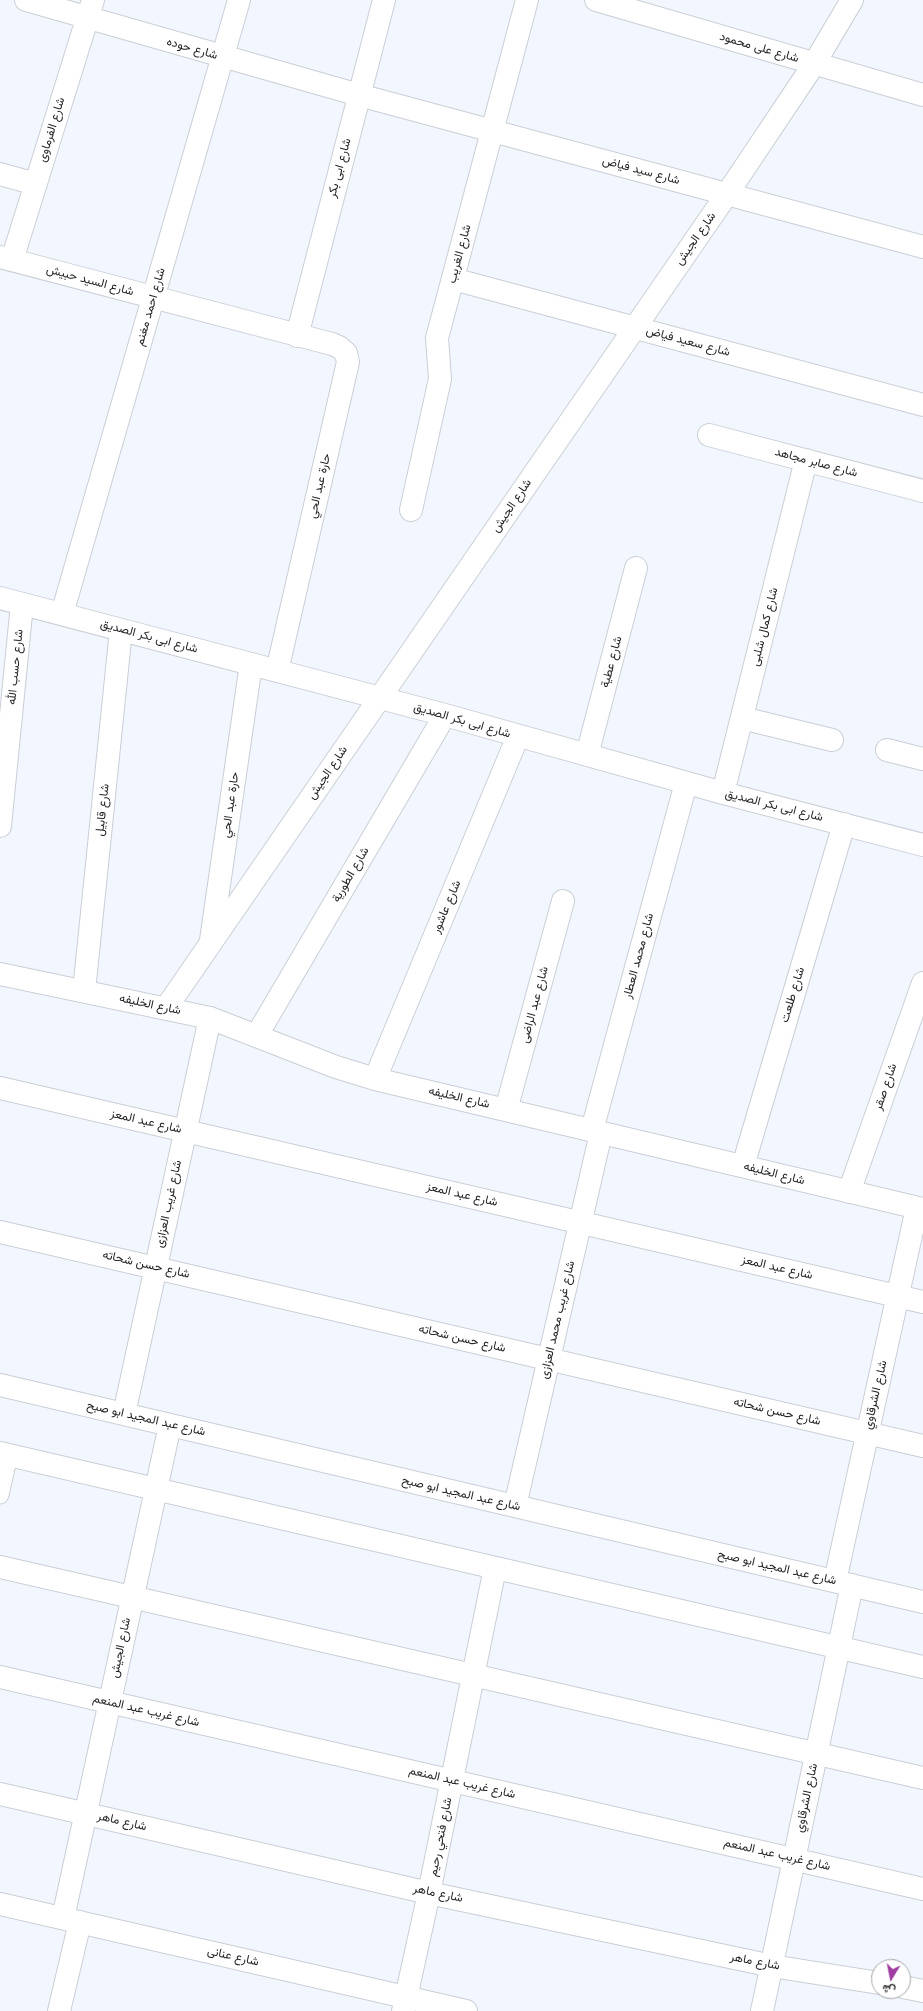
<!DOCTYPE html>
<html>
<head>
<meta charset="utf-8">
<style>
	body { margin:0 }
	#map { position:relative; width:923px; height:2011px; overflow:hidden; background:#f2f6fe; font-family:Jost,Vazirmatn,sans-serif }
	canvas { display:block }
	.north { position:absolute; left:871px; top:1959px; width:40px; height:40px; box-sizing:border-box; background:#fff; border:1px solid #a7a7a9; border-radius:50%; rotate:190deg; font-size:11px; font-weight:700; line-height:16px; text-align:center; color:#232427 }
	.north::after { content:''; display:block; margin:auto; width:14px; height:18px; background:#a03ca1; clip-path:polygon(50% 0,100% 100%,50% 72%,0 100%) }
</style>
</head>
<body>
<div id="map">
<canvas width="923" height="2011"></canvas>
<div class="north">ش</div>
</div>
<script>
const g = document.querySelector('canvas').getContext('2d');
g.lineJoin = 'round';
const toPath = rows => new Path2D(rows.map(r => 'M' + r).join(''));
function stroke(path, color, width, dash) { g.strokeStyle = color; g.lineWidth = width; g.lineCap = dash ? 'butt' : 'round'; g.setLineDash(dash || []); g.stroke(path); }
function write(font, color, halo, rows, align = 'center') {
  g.font = font + ' Jost,Vazirmatn,sans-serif'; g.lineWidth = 3; g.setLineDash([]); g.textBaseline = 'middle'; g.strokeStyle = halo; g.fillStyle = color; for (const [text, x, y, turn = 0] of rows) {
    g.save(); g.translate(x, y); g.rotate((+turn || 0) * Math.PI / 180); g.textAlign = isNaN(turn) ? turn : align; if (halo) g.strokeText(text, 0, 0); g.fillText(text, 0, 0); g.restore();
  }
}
const service = toPath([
	[0,1495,9,1455]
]);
const minor = toPath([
	[26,0,359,95,923,247],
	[596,0,923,95],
	[0,174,36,184],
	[0,257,332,344,339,347,346,353,348,362,277,671],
	[12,260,93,0],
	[453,279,923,405],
	[297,336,384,0],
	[709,435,923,491],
	[411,510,440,379,437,338,527,0],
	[0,598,445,715,723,793,923,845],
	[62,614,239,0],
	[742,718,832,740],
	[887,750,923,759],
	[587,755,636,568],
	[723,793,806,460],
	[0,826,22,604],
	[211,940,251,664],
	[0,974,210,1018,336,1067,375,1079,923,1209],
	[84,991,121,630],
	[166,1008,727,194,814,64,852,0],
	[257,1035,445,715],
	[375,1079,518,736],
	[0,1088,923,1302],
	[506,1110,563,901],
	[592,1130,686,783],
	[743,1166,844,824],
	[849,1192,923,983],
	[0,1232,923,1446],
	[0,1385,923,1602],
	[124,1414,210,1018],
	[0,1453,923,1667],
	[515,1506,601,1133],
	[0,1567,923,1778],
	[835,1581,917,1208],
	[0,1677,923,1889],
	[0,1794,429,1893,772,1966,879,1983],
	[0,1904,466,2011],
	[63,1918,170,1425],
	[903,1987,923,1991],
	[59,2011,80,1922],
	[403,2011,429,1893,495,1568],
	[762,2011,852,1585]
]);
stroke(service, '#cacfd6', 19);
stroke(minor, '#cacfd6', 24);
stroke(service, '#fff', 17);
stroke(minor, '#fff', 22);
write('12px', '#232427', '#fff', [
	["شارع على محمود",759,48,16],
	["شارع حوده",192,49,16],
	["شارع الفرماوى",52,130,-73],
	["شارع ابى بكر",340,168,-75],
	["شارع سيد فياض",641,171,15],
	["شارع الجيش",696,239,-55],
	["شارع الغريب",460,254,-75],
	["شارع السيد حبيش",90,281,15],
	["شارع احمد مغنم",151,307,-74],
	["شارع سعيد فياض",688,342,15],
	["شارع صابر مجاهد",816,463,15],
	["حارة عبد الحي",320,486,-77],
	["شارع الجيش",512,506,-56],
	["شارع كمال شلبى",765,627,-76],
	["شارع ابى بكر الصديق",149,637,15],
	["شارع عطية",612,662,-75],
	["شارع حسب الله",16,667,-84],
	["شارع ابى بكر الصديق",462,721,16],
	["شارع الجيش",328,773,-56],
	["حارة عبد الحي",231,805,-82],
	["شارع ابى بكر الصديق",774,806,14],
	["شارع قابيل",103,810,-84],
	["شارع الطورية",351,875,-60],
	["شارع عاشور",447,907,-67],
	["شارع محمد العطار",639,956,-75],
	["شارع طلعت",793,995,-73],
	["شارع الخليفه",150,1005,12],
	["شارع عبد الراضى",535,1005,-75],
	["شارع صقر",886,1087,-71],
	["شارع الخليفه",459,1098,13],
	["شارع عبد المعز",146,1122,13],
	["شارع الخليفه",774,1174,14],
	["شارع عبد المعز",462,1195,13],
	["شارع غريب العزازى",169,1204,-78],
	["شارع حسن شحاته",146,1265,13],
	["شارع عبد المعز",777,1268,13],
	["شارع غريب محمد العزازى",558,1320,-77],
	["شارع حسن شحاته",462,1339,13],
	["شارع الشرقاوي",876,1395,-77],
	["شارع حسن شحاته",777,1412,13],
	["شارع عبد المجيد ابو صبح",146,1419,13],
	["شارع عبد المجيد ابو صبح",461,1494,13],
	["شارع عبد المجيد ابو صبح",777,1568,13],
	["شارع الجيش",121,1648,-78],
	["شارع غريب عبد المنعم",146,1711,13],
	["شارع غريب عبد المنعم",462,1783,13],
	["شارع الشرقاوي",807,1798,-78],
	["شارع ماهر",122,1822,13],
	["شارع فتحي رحيم",441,1837,-79],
	["شارع غريب عبد المنعم",777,1855,13],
	["شارع ماهر",438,1894,12],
	["شارع عنانى",233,1957,13],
	["شارع ماهر",755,1962,11]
]);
</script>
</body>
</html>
